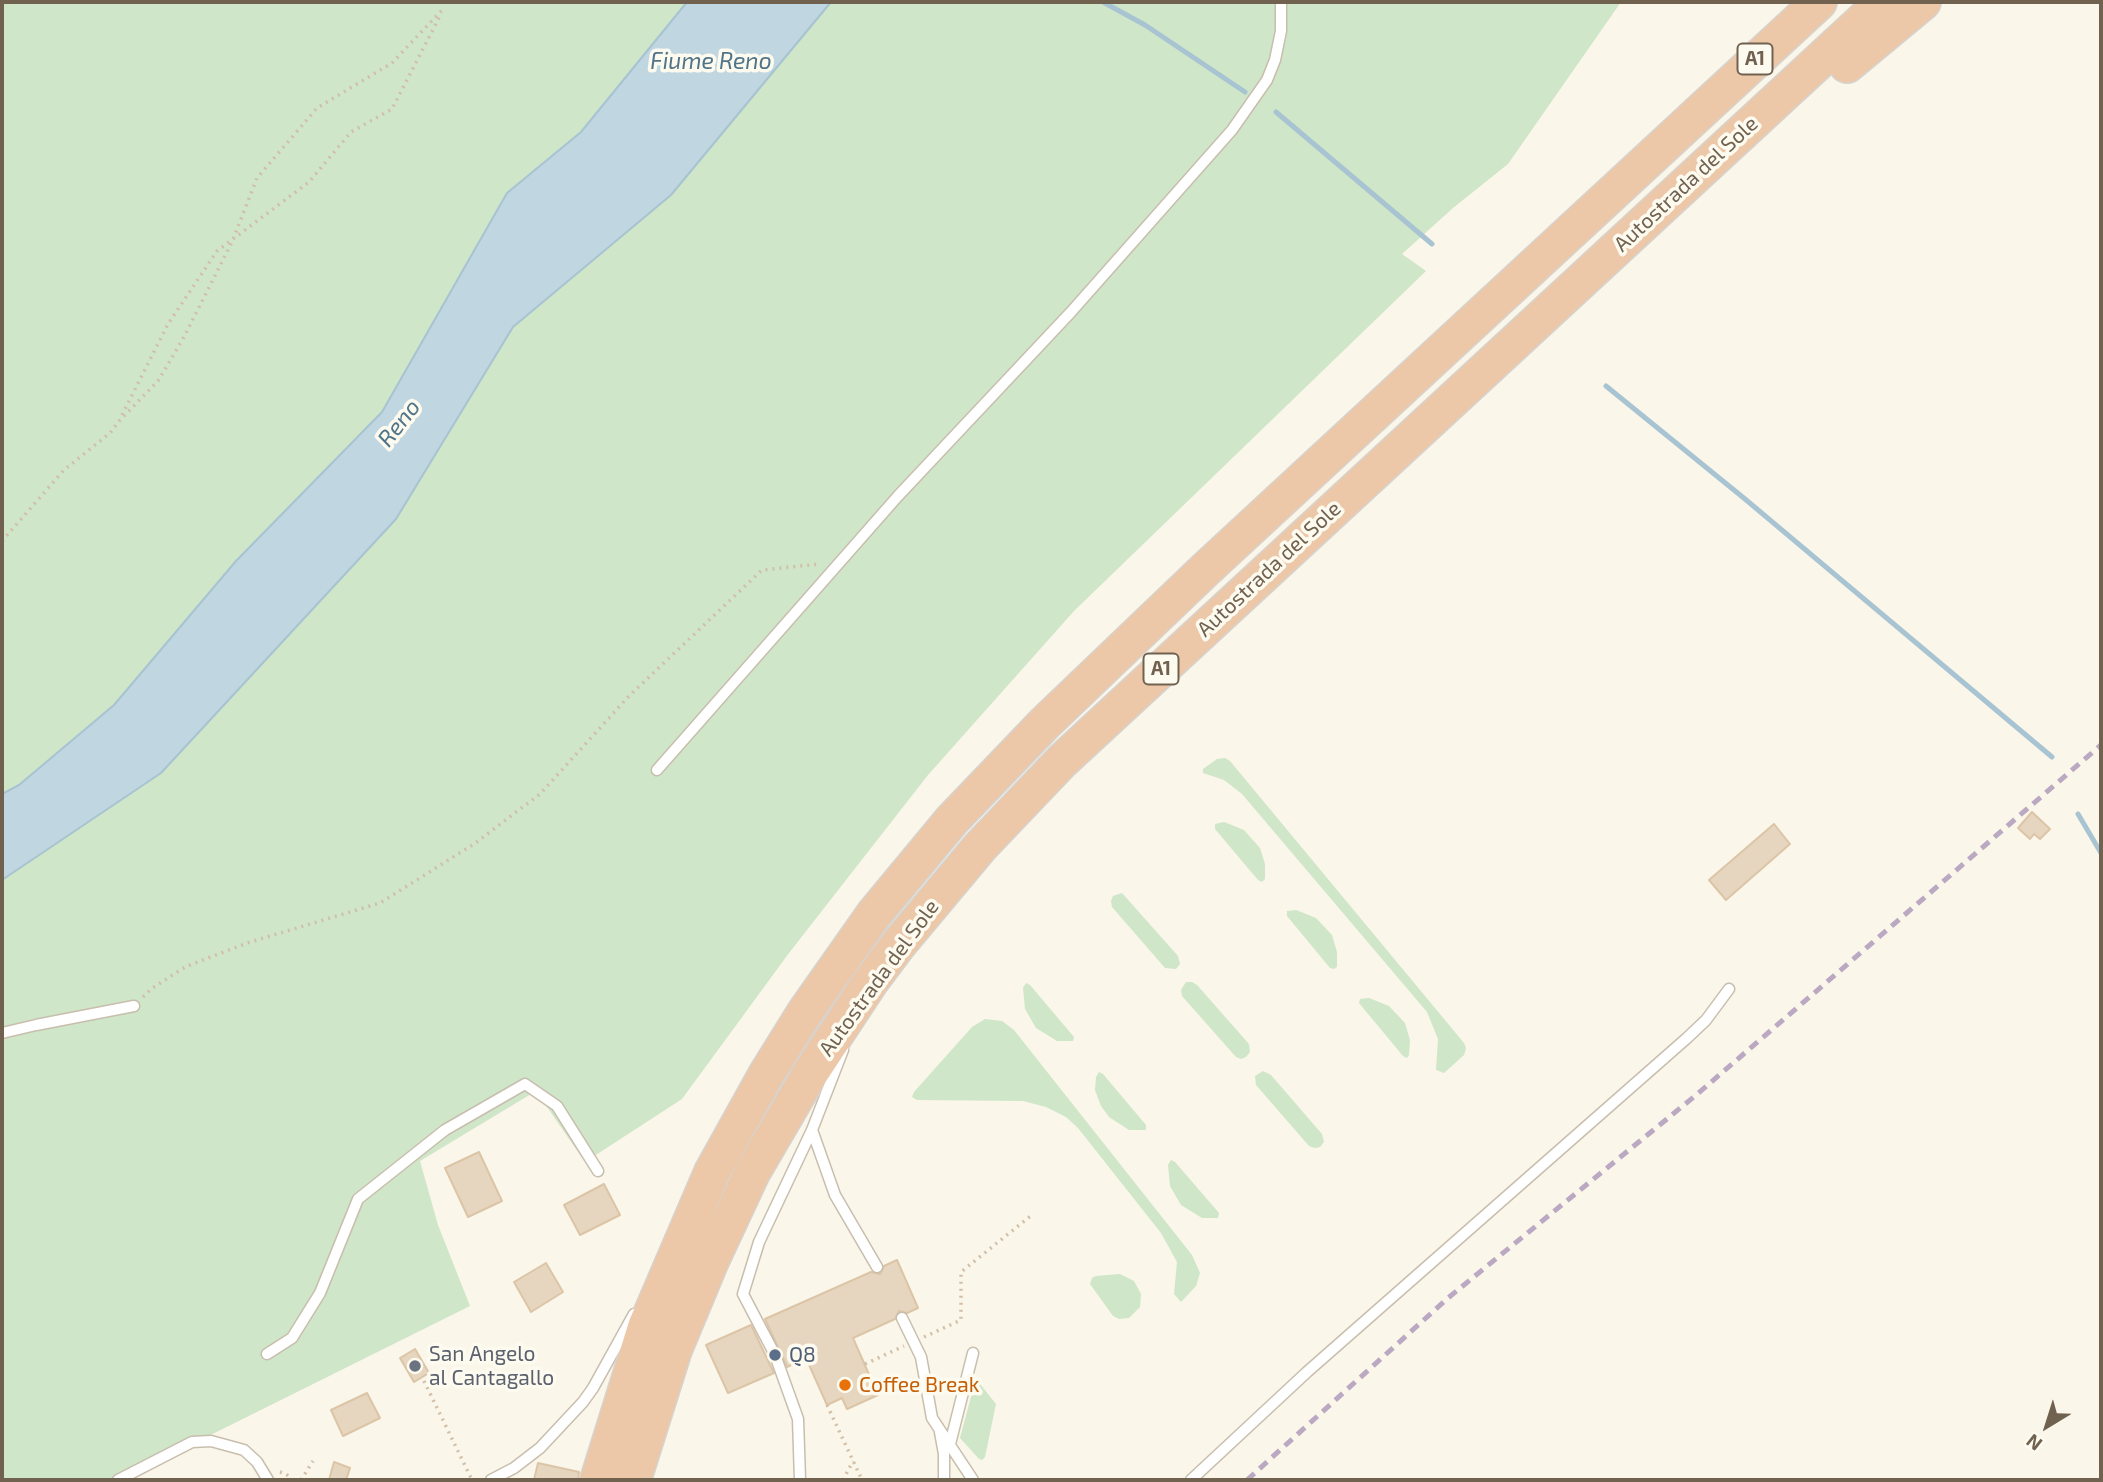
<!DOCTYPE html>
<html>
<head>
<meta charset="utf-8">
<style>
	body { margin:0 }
	#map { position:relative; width:2103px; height:1482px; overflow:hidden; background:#faf6e9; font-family:"Exo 2",sans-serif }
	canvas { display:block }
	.frame { position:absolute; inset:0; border:4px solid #716250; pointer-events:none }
	.north { position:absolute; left:2012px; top:1391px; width:70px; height:70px; -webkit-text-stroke:5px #fdfaef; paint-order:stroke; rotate:218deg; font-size:19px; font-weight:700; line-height:28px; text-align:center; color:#716250 }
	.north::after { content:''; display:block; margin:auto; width:24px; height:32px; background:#716250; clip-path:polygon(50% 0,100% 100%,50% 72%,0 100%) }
</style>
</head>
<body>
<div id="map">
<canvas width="2103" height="1482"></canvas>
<div class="frame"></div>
<div class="north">N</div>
</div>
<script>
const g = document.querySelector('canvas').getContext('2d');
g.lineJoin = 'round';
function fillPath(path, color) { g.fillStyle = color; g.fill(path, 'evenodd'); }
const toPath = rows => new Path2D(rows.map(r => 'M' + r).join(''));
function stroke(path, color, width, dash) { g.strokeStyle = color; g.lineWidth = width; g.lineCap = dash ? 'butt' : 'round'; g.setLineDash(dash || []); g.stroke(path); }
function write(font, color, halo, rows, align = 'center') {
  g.font = font + ' "Exo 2",sans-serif'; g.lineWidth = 7; g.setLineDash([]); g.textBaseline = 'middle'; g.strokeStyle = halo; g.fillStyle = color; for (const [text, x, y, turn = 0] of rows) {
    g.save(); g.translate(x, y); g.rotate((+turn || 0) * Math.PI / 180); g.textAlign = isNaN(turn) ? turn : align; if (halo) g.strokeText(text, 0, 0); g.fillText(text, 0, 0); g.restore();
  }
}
fillPath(toPath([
	[2,2,1621,2,1508,164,1453,208,1402,254,1426,271,1074,611,928,775,789,953,682,1099,585,1162,536,1091,420,1161,438,1225,470,1306,120,1480,2,1480],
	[1225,758,1230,761,1464,1043,1466,1048,1464,1055,1444,1073,1436,1070,1438,1039,1427,1012,1242,794,1224,780,1203,773,1203,769,1217,759],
	[1224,822,1244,830,1260,848,1265,864,1265,879,1262,882,1258,880,1215,829,1215,824],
	[1122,893,1178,956,1180,964,1176,969,1165,968,1112,907,1111,901,1113,896],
	[1296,910,1316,918,1332,935,1337,952,1337,967,1334,969,1330,968,1287,916,1287,911],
	[1186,982,1192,982,1197,985,1249,1044,1250,1052,1246,1057,1241,1059,1236,1057,1182,996,1181,990],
	[1026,983,1030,985,1074,1037,1073,1041,1057,1041,1036,1028,1025,1009,1023,988],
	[1369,998,1389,1006,1405,1023,1410,1040,1409,1055,1407,1058,1403,1056,1359,1003,1360,999],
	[985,1019,1002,1021,1014,1030,1192,1255,1200,1273,1196,1286,1181,1302,1174,1294,1177,1262,1161,1233,1078,1128,1066,1117,1046,1107,1023,1101,917,1100,912,1097,914,1092,972,1027],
	[1263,1071,1271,1075,1322,1134,1324,1142,1320,1147,1315,1148,1309,1146,1256,1085,1255,1076],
	[1099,1072,1103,1074,1146,1125,1146,1130,1129,1130,1109,1117,1101,1106,1095,1090,1096,1077],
	[1171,1160,1175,1162,1219,1213,1218,1218,1202,1218,1181,1205,1170,1186,1168,1165],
	[1120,1274,1134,1281,1141,1294,1140,1307,1129,1318,1119,1319,1113,1316,1090,1284,1092,1278,1096,1276],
	[975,1382,980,1384,996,1404,985,1457,982,1460,979,1459,960,1438]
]), '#cfe6c9');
const water = toPath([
	[687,2,831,2,671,195,513,327,396,519,161,773,2,880,2,794,19,785,114,705,236,561,382,412,507,193,581,132,687,2]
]);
fillPath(water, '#c0d6e1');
stroke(water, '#a8c3d1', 2);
stroke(toPath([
	[1103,2,1145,25,1245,92],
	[1276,112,1432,244],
	[1606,386,1745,499,2052,757],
	[2078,814,2101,853]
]), '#a8c3d1', 5);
const building = toPath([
	[2032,812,2050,829,2040,839,2034,834,2030,839,2018,828,2032,812],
	[1774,824,1790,844,1726,900,1709,880,1774,824],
	[479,1152,502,1201,468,1217,445,1168,479,1152],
	[604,1184,620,1215,580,1235,564,1205,604,1184],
	[897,1260,918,1308,907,1313,899,1311,895,1319,853,1338,878,1395,847,1409,842,1398,827,1405,806,1358,787,1367,765,1319,871,1272,880,1274,884,1266,897,1260],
	[546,1263,563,1292,531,1312,514,1282,546,1263],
	[751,1325,774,1373,728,1393,706,1345,751,1325],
	[415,1349,429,1373,414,1382,400,1358,415,1349],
	[367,1393,380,1418,343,1436,331,1410,367,1393],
	[334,1462,350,1468,346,1480,329,1480,334,1462],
	[538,1463,579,1472,578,1480,534,1480,538,1463]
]);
fillPath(building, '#e7d6bf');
stroke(building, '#dcc5a7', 2);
const service = toPath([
	[657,770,898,496,1071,312,1232,130,1267,80,1275,60,1281,31,1281,2],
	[2,1033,36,1025,134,1006],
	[812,1130,835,1195,877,1267],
	[902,1318,921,1357,932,1418,973,1480],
	[267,1354,292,1338,320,1293,358,1199,445,1130,525,1084,557,1106,598,1171],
	[940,1432,944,1454,944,1480],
	[950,1444,973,1353],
	[118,1480,192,1442,211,1441,244,1450,257,1462,268,1480],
	[491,1480,514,1468,540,1448,583,1402,593,1388,634,1314],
	[800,1480,798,1419,775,1355,743,1294,759,1242,812,1130,843,1050],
	[1191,1480,1307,1372,1687,1038,1706,1020,1729,989]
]);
const motorway = toPath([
	[1847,65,1923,2],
	[598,1480,646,1326,712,1172,767,1073,805,1012,874,914,952,820,1045,723,1206,569,1819,2],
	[633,1480,674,1350,711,1261,752,1173,811,1072,871,981,898,945,980,847,1062,761,1883,2]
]);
stroke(service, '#c8beae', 13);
stroke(motorway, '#d7d3ce', 38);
stroke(toPath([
	[122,415,168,324,217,251,309,182,351,132,392,109,441,14],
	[2,541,64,470,110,433,120,420,158,381,184,337,232,242,257,178,317,108,392,63,444,8],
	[143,997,151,989,185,967,247,943,380,903,474,844,540,794,629,696,762,570,820,564],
	[924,1337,961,1320,961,1272,1033,1214],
	[865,1364,904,1346],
	[424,1381,472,1480],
	[827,1405,862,1480],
	[280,1472,286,1474,293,1480],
	[301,1480,313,1461],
	[843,1480,853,1461]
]), '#d1bfa7', 3.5, [2, 5]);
stroke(service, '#fff', 10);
stroke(motorway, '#ecc7a8', 35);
stroke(toPath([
	[1247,1480,1448,1298,1695,1096,2101,745]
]), '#bba8c2', 5, [10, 7]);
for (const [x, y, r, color] of [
	[775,1355,7,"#5c6f8a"],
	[415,1366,7,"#6b7280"],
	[845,1385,7,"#e8710a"]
]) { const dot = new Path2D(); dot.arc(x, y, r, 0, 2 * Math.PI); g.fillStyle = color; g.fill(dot); stroke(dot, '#fdfaef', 2.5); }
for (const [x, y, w] of [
	[1755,59,35],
	[1161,669,35]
]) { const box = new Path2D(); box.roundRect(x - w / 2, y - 15.5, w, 31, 5); g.fillStyle = '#fdfaef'; g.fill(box); stroke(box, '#716250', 2); }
write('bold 19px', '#716250', null, [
	["A1",1755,59],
	["A1",1161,669]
]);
write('21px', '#716250', '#fdfaef', [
	["Autostrada del Sole",1686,184,-43],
	["Autostrada del Sole",1269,569,-43],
	["Autostrada del Sole",879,978,-54]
]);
write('21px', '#5b616d', '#fdfaef', [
	["San Angelo",429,1354],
	["al Cantagallo",429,1378]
], 'left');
write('21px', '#4e5e75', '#fdfaef', [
	["Q8",789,1355]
], 'left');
write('21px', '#c56008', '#fdfaef', [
	["Coffee Break",859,1385]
], 'left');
write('italic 23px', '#507488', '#fdfaef', [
	["Fiume Reno",711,61],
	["Reno",399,423,-52]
]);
</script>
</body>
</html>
